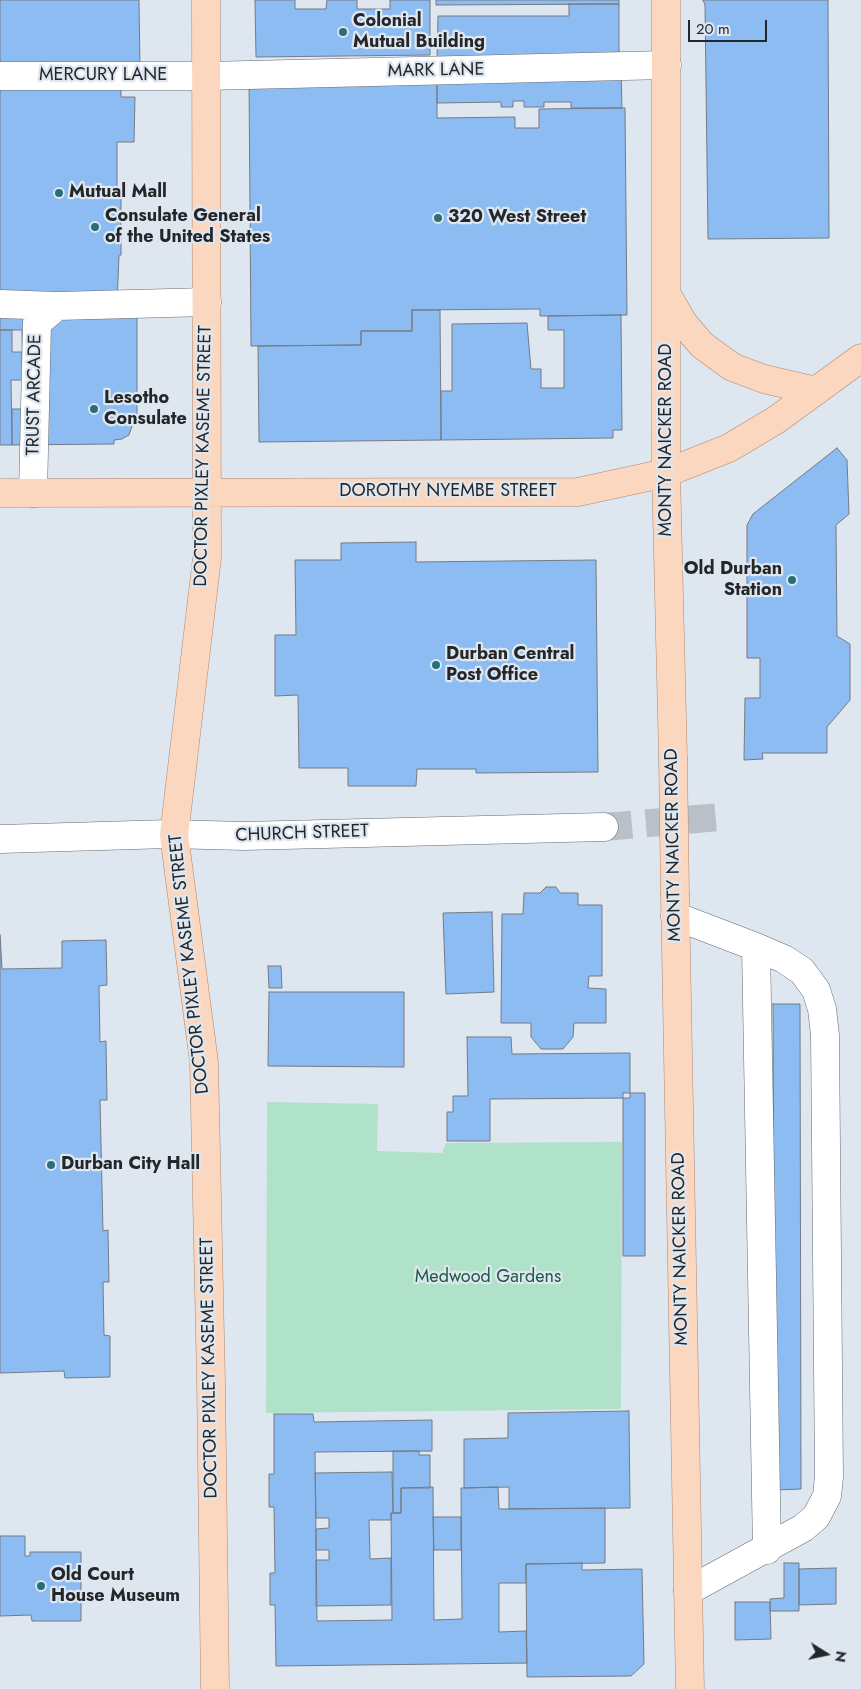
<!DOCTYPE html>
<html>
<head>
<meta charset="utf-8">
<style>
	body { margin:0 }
	#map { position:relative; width:861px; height:1689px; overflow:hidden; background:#dee6f0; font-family:Jost,sans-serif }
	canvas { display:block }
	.north { position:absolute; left:801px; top:1629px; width:50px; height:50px; -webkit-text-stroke:4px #dee6f0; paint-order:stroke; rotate:100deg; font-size:14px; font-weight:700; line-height:20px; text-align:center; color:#24272a }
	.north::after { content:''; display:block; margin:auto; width:18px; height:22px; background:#24272a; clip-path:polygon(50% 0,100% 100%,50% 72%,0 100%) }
	.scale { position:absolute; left:688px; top:20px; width:79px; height:22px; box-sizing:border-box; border:2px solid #24272a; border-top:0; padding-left:6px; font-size:15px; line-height:18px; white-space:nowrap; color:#24272a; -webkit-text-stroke:4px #dee6f0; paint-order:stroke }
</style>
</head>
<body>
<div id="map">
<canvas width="861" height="1689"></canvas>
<div class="north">N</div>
<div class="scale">20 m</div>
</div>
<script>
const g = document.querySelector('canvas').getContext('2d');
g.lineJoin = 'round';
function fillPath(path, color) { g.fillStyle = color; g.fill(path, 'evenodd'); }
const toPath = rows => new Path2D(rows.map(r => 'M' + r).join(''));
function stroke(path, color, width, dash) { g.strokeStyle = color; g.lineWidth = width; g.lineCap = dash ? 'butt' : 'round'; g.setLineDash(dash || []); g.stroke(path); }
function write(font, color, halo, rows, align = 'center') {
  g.font = font + ' Jost,sans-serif'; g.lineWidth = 4.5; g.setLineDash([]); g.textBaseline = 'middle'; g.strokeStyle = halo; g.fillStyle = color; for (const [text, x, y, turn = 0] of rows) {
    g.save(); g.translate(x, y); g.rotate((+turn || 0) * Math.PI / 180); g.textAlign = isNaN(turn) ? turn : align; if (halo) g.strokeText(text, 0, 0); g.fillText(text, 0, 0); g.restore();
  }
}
fillPath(toPath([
	[267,1102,378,1104,377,1151,442,1153,446,1143,622,1142,621,1409,266,1413]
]), '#b0e1c9');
const building = toPath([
	[0,0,139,0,140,70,0,72,0,0],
	[255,0,295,0,295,9,326,9,327,0,357,0,357,9,390,9,390,0,430,0,430,55,256,57,255,0],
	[436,0,619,0,619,4,436,5,436,0],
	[703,0,828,0,829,238,708,239,705,5,703,0],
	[569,4,619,4,619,60,437,60,438,16,569,16,569,4],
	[621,70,622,108,571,108,571,102,544,102,544,107,524,107,524,101,513,101,513,107,501,107,501,102,437,103,437,73,621,70],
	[437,75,437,118,515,117,515,128,539,128,539,109,625,108,627,315,540,316,540,309,412,310,412,331,361,331,361,345,251,346,249,77,437,75],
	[121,86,121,97,135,97,134,142,117,142,117,198,121,199,121,255,119,256,117,304,0,305,0,87,121,86],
	[0,305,137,313,137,420,134,420,129,435,122,439,114,440,114,444,12,445,12,409,23,409,22,330,0,330,0,305],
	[412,310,440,310,441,440,259,442,258,346,361,345,361,331,412,331,412,310],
	[621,315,622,430,613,430,613,438,441,440,441,391,452,391,452,324,527,323,531,369,541,369,541,388,564,388,564,330,548,330,548,316,621,315],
	[0,330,12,330,12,352,22,352,23,380,11,380,12,445,0,445,0,330],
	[837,448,847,460,849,514,836,525,837,636,850,644,850,700,827,727,827,753,762,753,763,759,744,760,745,698,760,698,760,658,747,658,747,525,753,514,837,448],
	[416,542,416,562,596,560,598,772,476,773,476,769,417,769,416,786,348,786,348,768,299,768,298,695,275,696,275,635,296,635,295,560,341,560,341,543,416,542],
	[546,887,556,887,560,893,578,893,578,905,602,905,602,976,589,976,588,988,606,989,606,1023,574,1023,573,1037,563,1049,541,1049,531,1037,531,1023,501,1023,502,914,523,914,524,893,540,893,546,887],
	[492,912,494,992,446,994,443,913,492,912],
	[0,935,2,969,62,968,62,941,106,940,107,985,99,986,100,1042,106,1041,107,1100,100,1100,103,1231,108,1230,109,1282,103,1282,104,1335,110,1336,110,1377,65,1378,64,1371,0,1373,0,935],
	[268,966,281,966,282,988,269,988,268,966],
	[269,992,404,992,404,1067,268,1066,269,992],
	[773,1004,800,1004,801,1489,775,1490,773,1004],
	[467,1037,511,1037,512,1054,630,1053,630,1098,490,1099,490,1141,447,1141,447,1112,453,1112,453,1096,468,1096,467,1037],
	[623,1093,645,1093,645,1256,623,1256,623,1093],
	[629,1411,630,1508,509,1509,509,1487,464,1488,464,1439,508,1438,508,1413,629,1411],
	[274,1414,313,1414,314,1422,432,1420,432,1451,315,1452,317,1621,392,1620,391,1513,401,1513,401,1488,433,1487,434,1620,462,1619,461,1488,498,1487,499,1509,605,1508,605,1563,526,1564,526,1583,499,1583,499,1632,526,1631,527,1663,276,1666,275,1605,270,1605,270,1573,275,1573,274,1507,269,1507,269,1474,274,1474,274,1414],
	[393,1451,419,1451,419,1455,430,1455,430,1488,401,1488,401,1513,393,1513,393,1451],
	[392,1472,393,1513,391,1513,391,1520,369,1520,370,1559,391,1558,391,1605,316,1606,316,1560,329,1560,329,1550,316,1550,316,1529,329,1528,329,1518,316,1518,315,1473,392,1472],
	[433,1517,461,1517,461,1550,434,1550,433,1517],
	[0,1536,25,1536,25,1556,30,1556,30,1552,81,1552,81,1621,32,1621,31,1615,0,1616,0,1536],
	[582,1563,582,1570,642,1569,644,1664,631,1676,527,1677,526,1564,582,1563],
	[784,1563,799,1563,799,1611,770,1611,770,1599,784,1598,784,1563],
	[836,1568,836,1604,799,1605,799,1569,836,1568],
	[735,1602,770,1602,771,1639,735,1640,735,1602]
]);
fillPath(building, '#8cbcf2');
stroke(building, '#747b84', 1);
stroke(toPath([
	[604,827,720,817]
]), '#b9c0c8', 28, [28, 14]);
const minor = toPath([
	[0,76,206,76,667,65],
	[0,304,57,306],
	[33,493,37,323,57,306,207,302],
	[0,839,169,834,244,836,604,827],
	[675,916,756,947,784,959,802,971,816,990,822,1009,825,1035,829,1477,827,1496,816,1517,803,1528,688,1591],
	[756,947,767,1550]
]);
const major = toPath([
	[206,0,207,558,174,835,204,1062,211,1382,215,1689],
	[666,0,666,473,673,758],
	[666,293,684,324,702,345,732,367,764,379,816,391],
	[0,493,578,492,666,473,729,448,776,420,861,358],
	[675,896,690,1689]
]);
stroke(minor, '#646b73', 29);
stroke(major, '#ae8870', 29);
stroke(minor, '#fff', 28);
stroke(major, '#fbd7c0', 28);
const majorBridge = toPath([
	[673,758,675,896]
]);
stroke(majorBridge, '#ae8870', 29, []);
stroke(majorBridge, '#fbd7c0', 28);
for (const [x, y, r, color] of [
	[343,32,5,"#276f7b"],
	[59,193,5,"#276f7b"],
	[438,218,5,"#276f7b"],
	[95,227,5,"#276f7b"],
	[94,409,5,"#276f7b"],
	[792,580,5,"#276f7b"],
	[436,665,5,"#276f7b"],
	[51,1165,5,"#276f7b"],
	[41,1586,5,"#276f7b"]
]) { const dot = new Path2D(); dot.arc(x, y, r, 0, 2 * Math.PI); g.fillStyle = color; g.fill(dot); stroke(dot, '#dee6f0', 2); }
write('bold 18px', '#24272a', '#dee6f0', [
	["Colonial",353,22],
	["Mutual Building",353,43],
	["Mutual Mall",69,193],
	["Consulate General",105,217],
	["of the United States",105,238],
	["320 West Street",448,218],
	["Lesotho",104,399],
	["Consulate",104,420],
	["Old Durban",782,570,"right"],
	["Station",782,591,"right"],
	["Durban Central",446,655],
	["Post Office",446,676],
	["Durban City Hall",61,1165],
	["Old Court",51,1576],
	["House Museum",51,1597]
], 'left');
write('18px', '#24272a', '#dee6f0', [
	["MARK LANE",436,71,-1],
	["MERCURY LANE",103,76],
	["TRUST ARCADE",35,395,-89],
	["MONTY NAICKER ROAD",667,440,-90],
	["DOCTOR PIXLEY KASEME STREET",204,456,-89],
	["DOROTHY NYEMBE STREET",448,492],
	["CHURCH STREET",302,834,-2],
	["MONTY NAICKER ROAD",674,845,-91],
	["DOCTOR PIXLEY KASEME STREET",190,964,-96],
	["MONTY NAICKER ROAD",681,1249,-91],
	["DOCTOR PIXLEY KASEME STREET",210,1368,-91]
]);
write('18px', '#1e5a42', '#dee6f0', [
	["Medwood Gardens",488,1278]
]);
</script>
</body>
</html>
